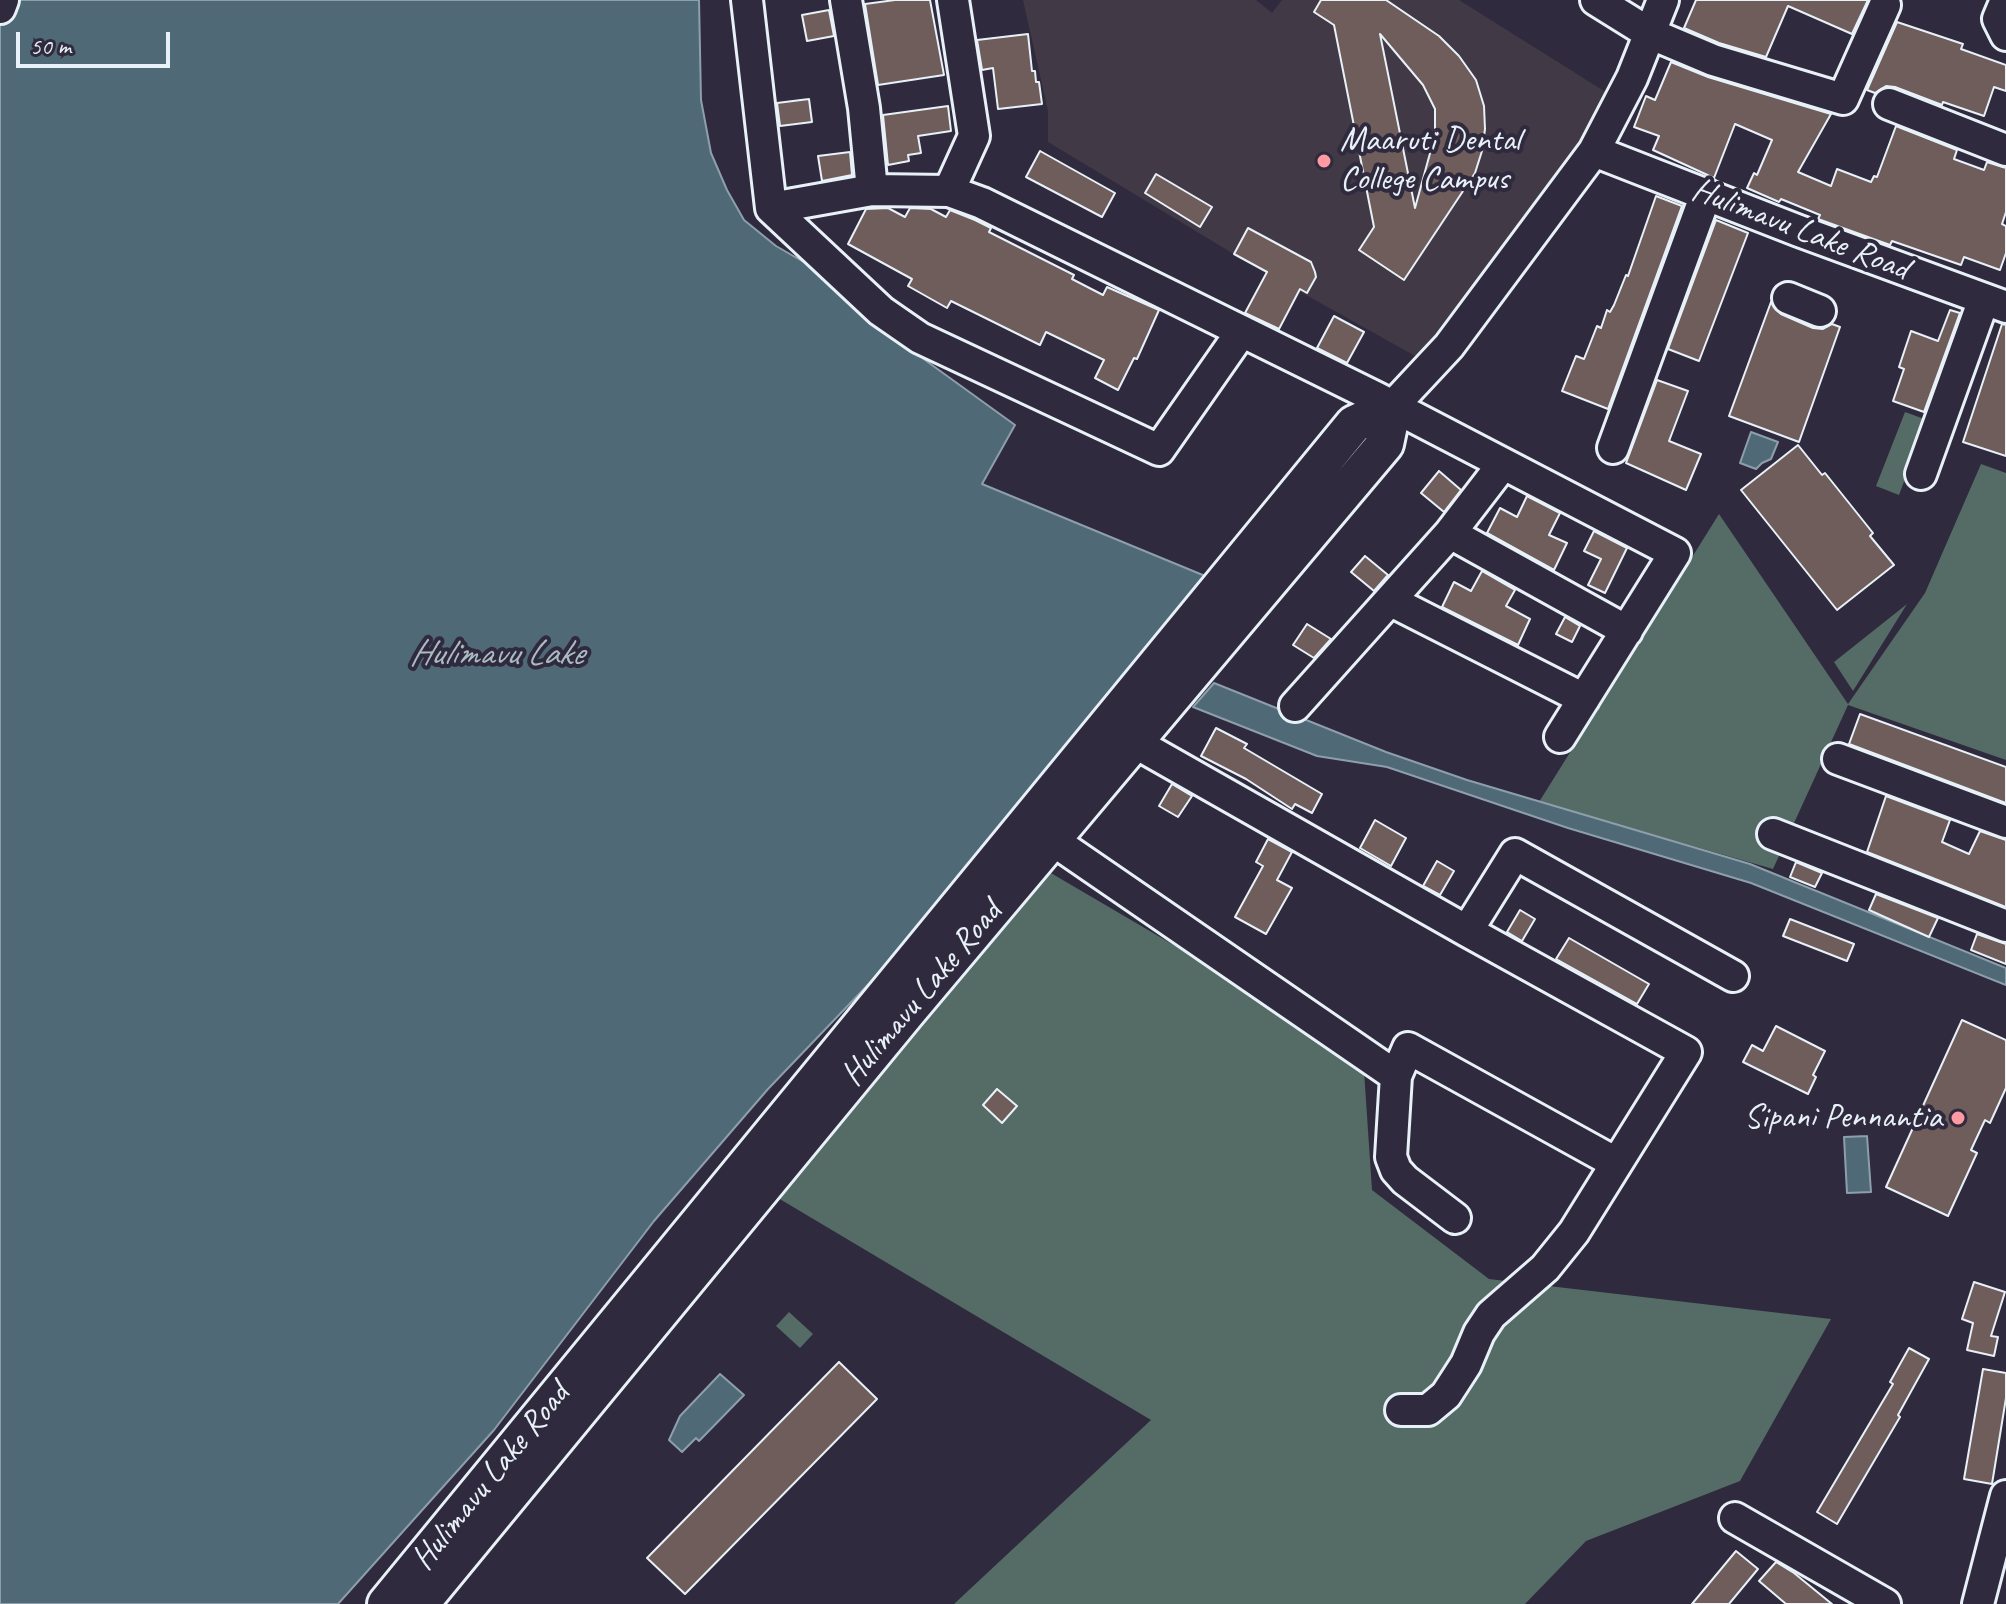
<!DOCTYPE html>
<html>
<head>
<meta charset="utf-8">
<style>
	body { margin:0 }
	#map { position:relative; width:2006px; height:1604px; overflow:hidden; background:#2f2a3d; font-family:Caveat,sans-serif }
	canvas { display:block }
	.scale { position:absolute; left:16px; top:32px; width:154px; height:36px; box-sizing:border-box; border:4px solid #e8f1f8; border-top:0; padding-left:10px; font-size:24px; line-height:28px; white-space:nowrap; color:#e8f1f8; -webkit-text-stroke:6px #2f2a3d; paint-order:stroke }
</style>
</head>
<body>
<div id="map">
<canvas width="2006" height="1604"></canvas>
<div class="scale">50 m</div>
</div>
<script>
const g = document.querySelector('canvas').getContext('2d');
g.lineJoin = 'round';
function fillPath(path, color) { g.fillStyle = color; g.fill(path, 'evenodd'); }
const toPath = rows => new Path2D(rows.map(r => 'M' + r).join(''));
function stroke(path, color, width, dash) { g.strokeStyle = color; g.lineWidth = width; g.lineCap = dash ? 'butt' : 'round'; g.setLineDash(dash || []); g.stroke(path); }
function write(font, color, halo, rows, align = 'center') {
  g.font = font + ' Caveat,sans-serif'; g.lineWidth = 8; g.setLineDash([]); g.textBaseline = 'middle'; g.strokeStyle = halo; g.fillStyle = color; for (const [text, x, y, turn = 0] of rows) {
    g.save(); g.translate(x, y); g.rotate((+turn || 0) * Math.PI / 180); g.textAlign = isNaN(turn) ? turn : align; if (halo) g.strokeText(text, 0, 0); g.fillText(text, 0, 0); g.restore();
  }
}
fillPath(toPath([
	[1023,0,1256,0,1272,13,1282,0,1459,0,1612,96,1554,181,1417,357,1247,262,1048,142,1048,111]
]), '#423946');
fillPath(toPath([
	[1905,412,1927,420,1899,495,1876,486],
	[1981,464,2006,473,2006,760,1848,705,1773,869,1539,802,1719,514,1848,704,1925,593],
	[1907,604,1853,691,1834,662],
	[1044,869,1363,1056,1372,1190,1489,1279,1831,1319,1740,1481,1586,1541,1525,1604,954,1604,1151,1420,773,1195],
	[789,1312,813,1334,800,1348,776,1326]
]), '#556b66');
const water = toPath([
	[0,0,699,0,701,100,711,153,727,190,744,220,776,246,816,269,925,360,1015,425,982,484,1210,578,930,920,768,1089,654,1221,494,1430,338,1604,0,1604,0,0],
	[1751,432,1778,442,1771,459,1762,463,1756,469,1740,463,1751,432],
	[1214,683,1386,752,1467,780,1750,864,2006,968,2006,985,1751,883,1568,828,1387,767,1317,756,1193,707,1214,683],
	[1867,1136,1871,1192,1847,1193,1844,1137,1867,1136],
	[720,1374,744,1395,699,1441,696,1438,682,1452,669,1440,680,1416,720,1374]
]);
fillPath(water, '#506977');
stroke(water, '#8d9fab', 2);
const building = toPath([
	[895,0,930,0,944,75,878,85,865,4,895,0],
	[1321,0,1386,0,1439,36,1459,56,1476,80,1484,106,1485,129,1482,151,1475,173,1404,280,1359,250,1374,227,1334,25,1314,12,1321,0],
	[1380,34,1423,85,1435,109,1435,135,1415,208,1380,34],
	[1696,0,1868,0,1852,34,1788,6,1766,57,1719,43,1684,28,1696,0],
	[829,10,834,36,807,41,802,15,829,10],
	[1897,22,1963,44,1961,49,2006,65,2006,91,1994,87,1984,116,1943,102,1942,105,1895,87,1886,86,1875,93,1867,90,1897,22],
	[1028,34,1032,71,1035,71,1036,82,1039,82,1042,104,998,109,993,68,982,70,977,40,1028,34],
	[1671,62,1708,77,1831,114,1798,172,1831,186,1837,169,1871,182,1874,176,1877,177,1896,126,1957,150,1954,159,1984,170,1987,162,2006,168,2006,212,2002,224,2006,226,2006,253,2000,270,1964,257,1961,265,1892,241,1890,245,1818,219,1820,215,1781,199,1779,202,1747,188,1754,173,1757,175,1772,140,1735,124,1714,178,1653,150,1659,136,1634,127,1646,96,1655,100,1671,62],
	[809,99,812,122,780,126,777,103,809,99],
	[948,106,951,131,918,136,921,153,908,155,909,161,888,165,883,115,948,106],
	[1040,151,1115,193,1102,217,1026,177,1040,151],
	[850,152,852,175,822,181,818,156,850,152],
	[1156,174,1212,207,1200,227,1145,193,1156,174],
	[1656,196,1682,206,1608,409,1562,391,1576,356,1584,359,1597,326,1601,328,1607,310,1610,312,1614,305,1626,275,1628,276,1656,196],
	[888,208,905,217,910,208,931,209,946,217,950,210,975,220,991,228,989,232,1074,275,1072,279,1103,295,1107,287,1159,310,1137,359,1134,358,1118,390,1095,378,1104,360,1046,332,1040,345,951,301,947,308,908,286,912,279,848,244,866,209,888,208],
	[1716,220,1748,233,1699,361,1668,349,1716,220],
	[1248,228,1311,262,1315,272,1316,277,1307,293,1300,289,1279,329,1245,313,1267,272,1234,254,1248,228],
	[1771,302,1781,314,1813,328,1823,329,1832,324,1840,327,1799,442,1729,416,1771,302],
	[1950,310,1960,313,1924,412,1893,401,1904,369,1899,367,1911,331,1938,341,1950,310],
	[1334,316,1364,332,1347,363,1317,348,1334,316],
	[2002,324,2006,325,2006,456,1963,442,2002,324],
	[1657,380,1688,391,1669,441,1701,454,1686,490,1626,463,1657,380],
	[1798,445,1822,475,1825,473,1873,533,1870,536,1894,565,1837,610,1741,490,1798,445],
	[1439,471,1461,490,1444,512,1421,493,1439,471],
	[1527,496,1560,513,1549,535,1567,543,1554,570,1487,533,1500,508,1517,517,1527,496],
	[1594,531,1627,548,1605,593,1588,585,1601,559,1584,551,1594,531],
	[1365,556,1388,575,1374,591,1351,572,1365,556],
	[1482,571,1515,590,1506,606,1530,619,1518,645,1442,607,1454,582,1471,591,1482,571],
	[1565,617,1580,626,1572,642,1556,634,1565,617],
	[1307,624,1331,639,1314,658,1293,645,1307,624],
	[1860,714,2006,767,2006,803,1849,744,1860,714],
	[1216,728,1247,744,1244,748,1322,794,1312,813,1295,804,1292,809,1246,779,1201,756,1216,728],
	[1172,784,1192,796,1178,817,1159,806,1172,784],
	[1886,796,1950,820,1942,842,1969,854,1980,831,2006,840,2006,907,1867,852,1886,796],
	[1375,820,1406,838,1391,866,1360,848,1375,820],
	[1268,839,1292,852,1277,880,1292,888,1266,934,1235,917,1263,866,1256,862,1268,839],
	[1437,861,1454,871,1440,895,1423,886,1437,861],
	[1796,862,1822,873,1815,887,1790,877,1796,862],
	[1876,894,1938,918,1929,937,1869,910,1876,894],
	[1520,910,1535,919,1522,941,1507,932,1520,910],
	[1790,919,1854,944,1847,961,1783,936,1790,919],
	[1977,934,2006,944,2006,964,1971,950,1977,934],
	[1569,938,1649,984,1637,1004,1556,959,1569,938],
	[1962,1020,2006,1040,2006,1088,1990,1123,1985,1120,1971,1150,1977,1153,1948,1216,1886,1187,1962,1020],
	[1776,1026,1825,1051,1813,1075,1816,1077,1808,1094,1743,1062,1752,1045,1763,1051,1776,1026],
	[997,1089,1017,1106,1002,1123,983,1105,997,1089],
	[1974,1282,2005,1292,1991,1336,1998,1337,1994,1356,1967,1350,1973,1323,1962,1319,1974,1282],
	[1909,1348,1929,1359,1898,1415,1900,1417,1837,1524,1817,1512,1893,1384,1890,1382,1909,1348],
	[839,1362,877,1399,685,1594,647,1558,839,1362],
	[1983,1369,2006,1373,2006,1398,1992,1484,1964,1479,1983,1369],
	[1736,1551,1758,1569,1729,1604,1692,1604,1736,1551],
	[1776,1562,1794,1573,1832,1604,1786,1604,1759,1581,1776,1562]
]);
fillPath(building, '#6e5d5b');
stroke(building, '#e8f1f8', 2);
const minor = toPath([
	[747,0,771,208,872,190,949,191,982,203,1377,398,1675,553,1560,737],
	[846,0,864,108,872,190],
	[1596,0,1649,33,1713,60,1843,99,1885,5],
	[2006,0,1998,19,2006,35],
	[0,8,3,0],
	[1889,104,2006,150],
	[1594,151,1799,231,2006,307],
	[949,191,974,136,953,0],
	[771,208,881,311,920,338,1159,450,1242,331],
	[1788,298,1820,311],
	[1393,406,1449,346,1594,151,1632,78,1663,0],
	[1613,448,1706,194],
	[1921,474,1984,299],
	[1450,533,1627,631],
	[1391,601,1584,699],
	[1295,706,1450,533,1503,464],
	[1118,728,1134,742,1467,931,1686,1052,1574,1232,1545,1268,1491,1315,1479,1333,1466,1364,1446,1395,1428,1410,1401,1410],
	[1838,759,2006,822],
	[1773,834,2006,926],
	[1051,839,1396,1076],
	[1467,931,1515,854,1733,976],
	[1455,1218,1405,1180,1396,1170,1391,1157,1396,1076,1408,1048,1616,1163],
	[1735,1518,1885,1604],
	[1978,1604,2006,1496]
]);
const major = toPath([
	[386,1604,1354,424,1393,406],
	[420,1604,907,1012,1385,444,1393,406]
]);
stroke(minor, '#e8f1f8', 36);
stroke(major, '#e8f1f8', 42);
stroke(minor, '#2f2a3d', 30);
stroke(major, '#2f2a3d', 36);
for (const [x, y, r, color] of [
	[1324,161,8,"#ff9aa2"],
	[1958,1118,8,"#ff9aa2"]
]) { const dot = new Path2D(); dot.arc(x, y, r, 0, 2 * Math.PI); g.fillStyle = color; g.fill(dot); stroke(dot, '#2f2a3d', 3); }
write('34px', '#e8f1f8', '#2f2a3d', [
	["Maaruti Dental",1340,141],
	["College Campus",1340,180],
	["Sipani Pennantia",1942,1118,"right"]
], 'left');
write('34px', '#e8f1f8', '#2f2a3d', [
	["Hulimavu Lake Road",1800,230,21],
	["Hulimavu Lake Road",922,994,-50],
	["Hulimavu Lake Road",491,1477,-51]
]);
write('italic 36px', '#abbbc4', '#2f2a3d', [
	["Hulimavu Lake",496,655]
]);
</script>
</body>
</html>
